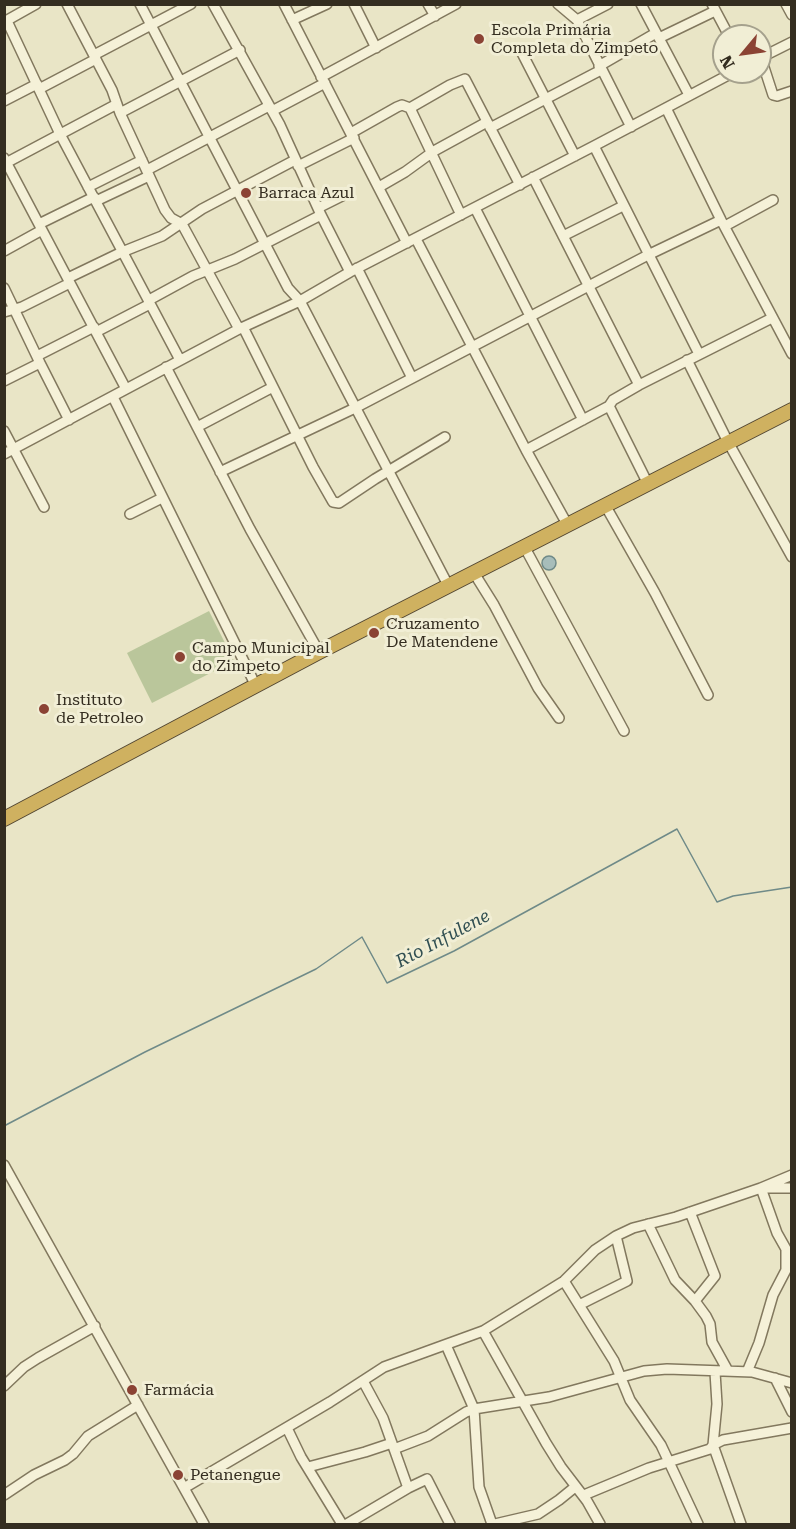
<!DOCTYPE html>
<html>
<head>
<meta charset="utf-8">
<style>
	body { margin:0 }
	#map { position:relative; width:796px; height:1529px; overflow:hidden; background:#e9e5c6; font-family:"Roboto Serif",serif }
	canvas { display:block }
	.frame { position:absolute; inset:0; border:6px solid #342d20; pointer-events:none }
	.north { position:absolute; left:712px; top:24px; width:60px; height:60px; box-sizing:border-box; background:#f1eed5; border:2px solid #a5a18d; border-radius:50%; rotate:241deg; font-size:16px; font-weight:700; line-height:24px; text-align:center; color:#342d20 }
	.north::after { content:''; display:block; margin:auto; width:21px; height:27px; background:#8b4334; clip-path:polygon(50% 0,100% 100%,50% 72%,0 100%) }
</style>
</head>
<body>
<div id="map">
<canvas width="796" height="1529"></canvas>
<div class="frame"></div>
<div class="north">N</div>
</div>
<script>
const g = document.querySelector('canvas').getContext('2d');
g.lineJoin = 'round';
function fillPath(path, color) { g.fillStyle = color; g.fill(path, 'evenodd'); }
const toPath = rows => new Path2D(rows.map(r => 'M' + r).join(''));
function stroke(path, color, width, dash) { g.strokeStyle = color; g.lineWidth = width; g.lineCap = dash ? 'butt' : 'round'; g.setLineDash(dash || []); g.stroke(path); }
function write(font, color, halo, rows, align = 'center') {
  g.font = font + ' "Roboto Serif",serif'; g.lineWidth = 6; g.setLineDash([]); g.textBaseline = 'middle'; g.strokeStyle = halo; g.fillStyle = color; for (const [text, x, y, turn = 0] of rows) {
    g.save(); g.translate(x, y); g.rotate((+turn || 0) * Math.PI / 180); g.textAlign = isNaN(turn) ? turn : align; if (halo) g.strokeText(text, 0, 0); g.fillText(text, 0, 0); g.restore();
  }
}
fillPath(toPath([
	[209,611,234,661,152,703,127,653]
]), '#bac69b');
const water = toPath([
	'542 563a7 7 0 1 1 14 0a7 7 0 1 1-14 0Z'
]);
fillPath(water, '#a7bdba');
stroke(water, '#6f8a88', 1.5);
stroke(toPath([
	[4,1126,145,1052,316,969,362,937,387,983,454,951,677,829,717,902,733,896,792,887]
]), '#6f8a88', 1.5);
const minor = toPath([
	[67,4,112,90,120,113,165,210,171,218,182,224,239,329],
	[140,4,288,288,300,301,448,585],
	[213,4,280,125,321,215,350,272],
	[284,4,407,243],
	[354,4,376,48],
	[428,4,435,16],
	[558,4,577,20,631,127],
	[641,4,689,95],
	[712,4,729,36],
	[786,4,792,15],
	[292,20,327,4],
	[577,20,608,4],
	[7,21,60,134,180,360],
	[4,22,36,4],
	[659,38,715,11],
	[522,53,575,156],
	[94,55,191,4],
	[760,58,792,42],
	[761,58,773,95,777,96,792,91],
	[599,66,656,33],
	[321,77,456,4],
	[39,89,96,59],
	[4,101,37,84],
	[410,108,461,215],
	[666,108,721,220,792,354],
	[272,111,325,83],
	[120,113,240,50],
	[490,128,601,70],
	[351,133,397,107,402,105,410,108,450,85,465,79,520,185],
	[594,146,699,354],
	[4,158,126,389],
	[4,164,117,104],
	[298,166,354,138],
	[147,170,269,106],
	[533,177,639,385],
	[88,187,142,160],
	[379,187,405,172,434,151,487,122],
	[96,201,149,176],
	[318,208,344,195],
	[475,208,583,420],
	[39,224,94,197],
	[725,226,773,200],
	[563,236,623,206],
	[416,239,526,450,567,524],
	[4,251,42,230],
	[357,268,412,378],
	[68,278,122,252,162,236,202,209,295,160],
	[4,288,40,363,69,420],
	[149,300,193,276,235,259,321,215],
	[4,312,22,307,70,283],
	[243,327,313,467,333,502,339,503,375,479,445,437],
	[96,332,150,304],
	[37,356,94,327],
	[687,360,728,442,792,557],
	[166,367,250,529,319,652],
	[4,381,40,363],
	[113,397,256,686],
	[609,406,648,484],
	[197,427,273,387],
	[4,431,44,507],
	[526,450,609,406,613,400,639,385,772,318],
	[4,454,239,329,300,301,350,272,594,146,734,72],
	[220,472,355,408,648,255,721,220],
	[605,505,655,593,708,695],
	[130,514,162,498],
	[524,546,624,731],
	[474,573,494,605,538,688,559,718],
	[4,1165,204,1524],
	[690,1212,715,1276,695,1301],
	[648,1224,675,1280,695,1301,706,1316,710,1324,712,1342,728,1371],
	[564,1281,614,1361,630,1400,661,1445,698,1524],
	[579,1305,627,1281,616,1236],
	[483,1331,546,1443,561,1467,587,1501,600,1524],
	[446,1345,474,1409,479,1487,492,1524],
	[747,1372,759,1343,773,1295,786,1270,786,1249,777,1233,761,1188,792,1175],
	[775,1378,792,1412],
	[363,1381,383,1418,408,1488,427,1479,450,1524],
	[4,1386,24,1367,38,1358,95,1326],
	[287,1428,301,1457,342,1524],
	[394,1449,428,1436,466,1412,474,1409,549,1397,644,1371,667,1369,752,1372,792,1383],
	[308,1467,365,1452,392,1443],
	[184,1488,330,1402,384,1367,483,1331,564,1281,595,1250,616,1236,633,1228,676,1217,761,1188,792,1188],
	[4,1495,34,1475,65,1460,73,1454,88,1436,138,1405],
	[584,1495,649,1468,710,1449,713,1445,717,1404,715,1372],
	[347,1524,408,1488],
	[495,1524,538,1514,559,1500,575,1487],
	[741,1524,713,1445,723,1440,792,1428]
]);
const highway = toPath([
	[4,819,319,652,792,410]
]);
stroke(minor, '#82785e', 12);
stroke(highway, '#514531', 16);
stroke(minor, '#f5f1d8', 9);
stroke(highway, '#cfb160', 14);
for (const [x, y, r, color] of [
	[479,39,6,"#8b4334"],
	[246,193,6,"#8b4334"],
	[374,633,6,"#8b4334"],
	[180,657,6,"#8b4334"],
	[44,709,6,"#8b4334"],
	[132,1390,6,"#8b4334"],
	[178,1475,6,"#8b4334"]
]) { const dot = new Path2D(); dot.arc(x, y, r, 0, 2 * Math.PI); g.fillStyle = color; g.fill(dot); stroke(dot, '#f1eed5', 2); }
write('16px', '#342d20', '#f1eed5', [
	["Escola Primária",491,30],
	["Completa do Zimpeto",491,48],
	["Barraca Azul",258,193],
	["Cruzamento",386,624],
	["De Matendene",386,642],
	["Campo Municipal",192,648],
	["do Zimpeto",192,666],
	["Instituto",56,700],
	["de Petroleo",56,718],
	["Farmácia",144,1390],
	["Petanengue",190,1475]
], 'left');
write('italic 18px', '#314f52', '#f1eed5', [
	["Rio Infulene",443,939,-28]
]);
</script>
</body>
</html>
